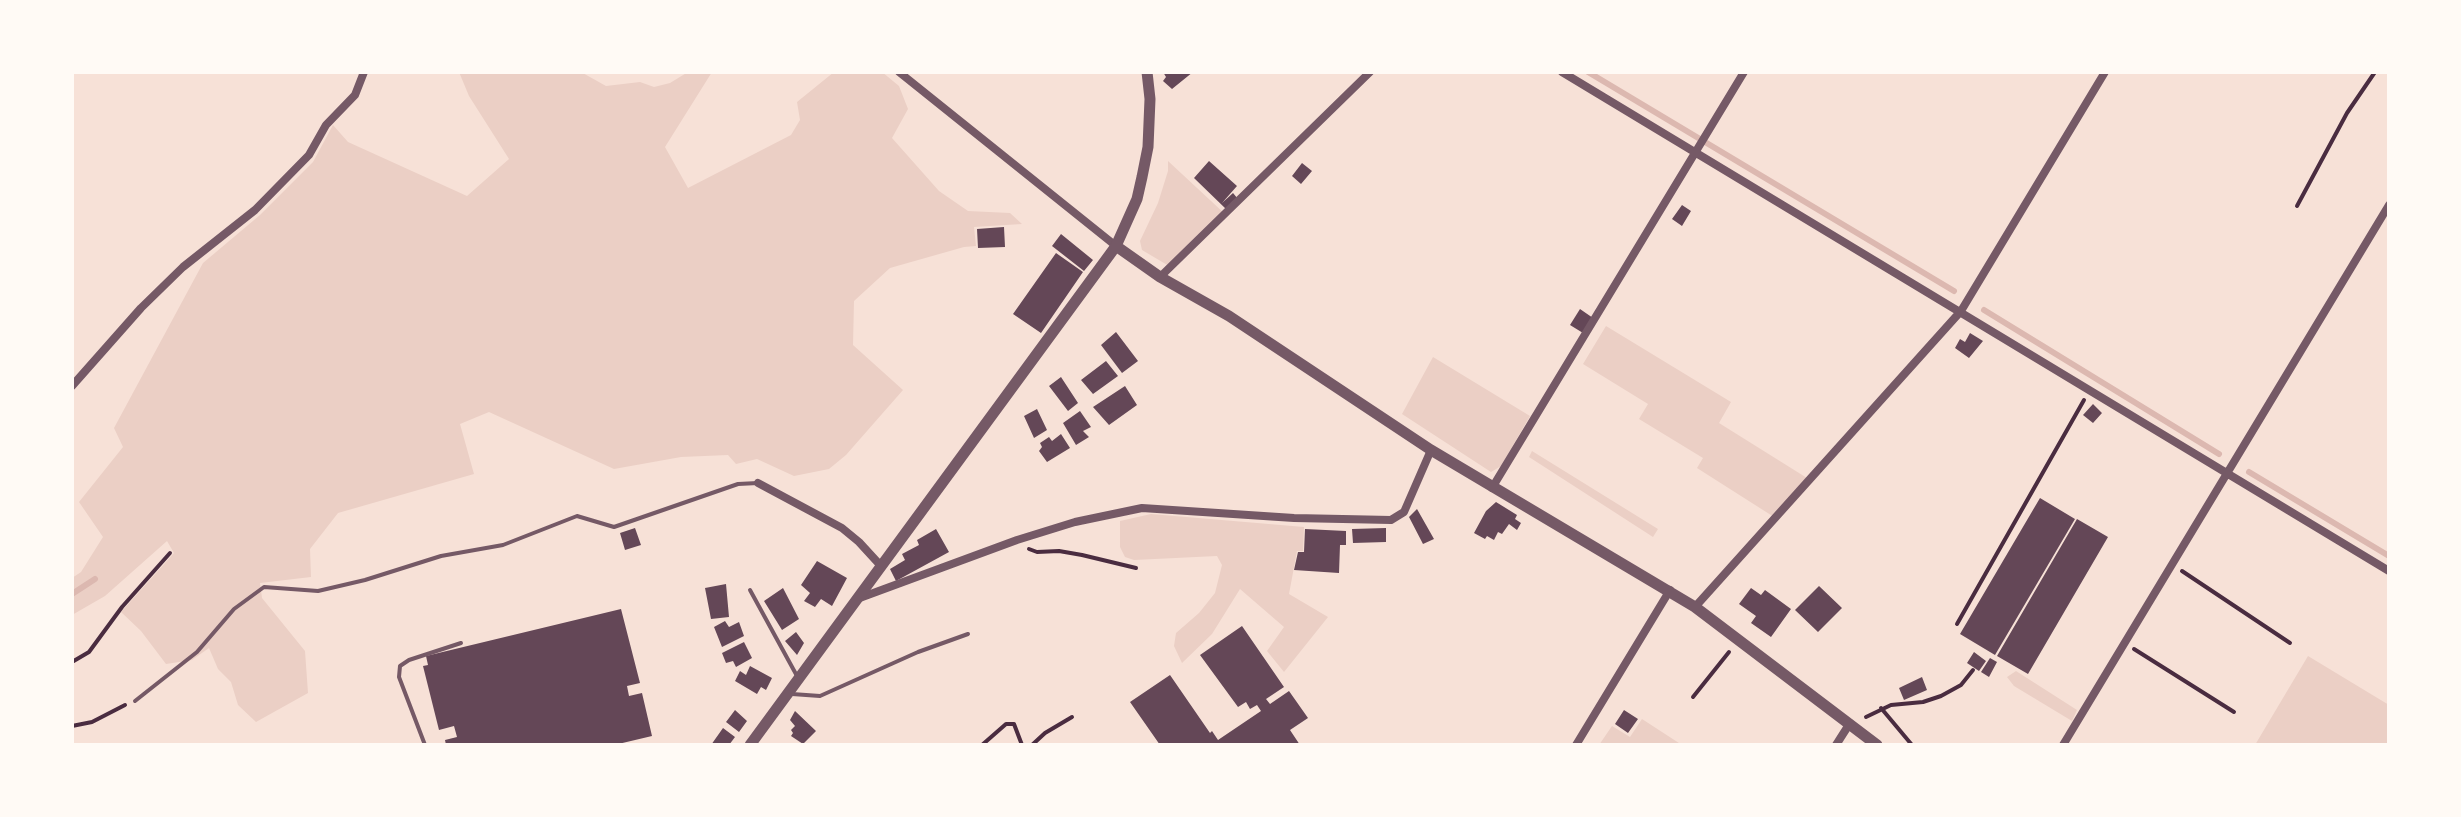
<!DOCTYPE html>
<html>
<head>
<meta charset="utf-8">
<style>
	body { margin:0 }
	#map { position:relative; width:2461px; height:817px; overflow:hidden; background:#f7e1d7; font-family:"Crimson Pro",serif }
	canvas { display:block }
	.frame { position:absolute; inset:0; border:74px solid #fffaf5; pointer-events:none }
</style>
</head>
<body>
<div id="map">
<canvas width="2461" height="817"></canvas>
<div class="frame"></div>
</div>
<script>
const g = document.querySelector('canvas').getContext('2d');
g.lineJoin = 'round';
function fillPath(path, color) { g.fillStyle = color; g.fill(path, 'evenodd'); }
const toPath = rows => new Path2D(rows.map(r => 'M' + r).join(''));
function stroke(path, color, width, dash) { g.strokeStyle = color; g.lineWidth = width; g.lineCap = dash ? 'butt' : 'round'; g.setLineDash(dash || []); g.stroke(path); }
fillPath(toPath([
	[459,72,581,72,606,86,640,82,654,87,670,83,688,72,712,72,665,147,688,188,791,135,800,120,797,102,834,72,882,72,899,86,908,109,892,138,939,191,968,211,1010,213,1022,224,974,227,976,246,964,247,890,268,854,301,853,345,903,390,846,455,829,469,794,476,757,459,736,464,728,455,681,457,614,469,489,412,460,424,474,474,338,513,310,549,311,577,260,583,262,598,305,651,308,693,256,722,238,705,231,682,218,669,209,648,192,660,166,664,141,631,121,612,174,553,167,541,105,596,72,615,72,578,81,572,103,537,79,502,123,447,114,428,203,263,260,215,313,162,333,125,348,142,467,196,509,159,469,96],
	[1168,161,1225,214,1169,266,1142,250,1140,241,1158,203,1168,171],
	[1606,326,1731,402,1719,423,1807,478,1774,517,1697,468,1703,458,1639,419,1648,404,1583,364],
	[1433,357,1530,416,1501,466,1491,472,1402,414],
	[1532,451,1658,529,1653,537,1529,457],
	[1151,514,1304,527,1303,551,1297,551,1289,594,1328,617,1284,672,1267,651,1284,627,1240,589,1212,634,1182,663,1174,646,1176,633,1199,613,1215,593,1222,565,1217,556,1134,560,1125,557,1120,547,1120,521],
	[2308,656,2389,705,2389,745,2255,745],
	[2016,671,2077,710,2072,721,2014,686,2007,677],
	[1642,719,1682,745,1599,745,1612,726,1630,737]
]), '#ebcfc5');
stroke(toPath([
	[1588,72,1954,291],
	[1984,310,2219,454],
	[2249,472,2389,556],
	[72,594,95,579]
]), '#dcb8b0', 6);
fillPath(toPath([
	[1163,72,1193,72,1172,89,1163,81,1166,77],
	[1209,161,1237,186,1222,203,1233,193,1238,199,1227,210,1194,178],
	[1302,163,1312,171,1301,184,1292,176],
	[1682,205,1691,211,1682,226,1672,219],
	[1004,227,1005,247,978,248,977,229],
	[1061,234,1093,260,1084,271,1052,246],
	[1056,253,1083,272,1041,333,1013,314],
	[1580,309,1593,318,1583,333,1570,325],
	[1116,332,1138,361,1122,373,1101,345],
	[1970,333,1983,341,1969,358,1955,348,1960,339,1965,342],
	[1106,361,1118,376,1093,394,1081,380],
	[1061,377,1078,403,1068,411,1049,386],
	[1125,386,1137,405,1109,425,1093,407],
	[2093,404,2102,413,2093,423,2083,415],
	[1037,409,1047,430,1034,438,1024,416],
	[1080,411,1091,427,1083,431,1089,437,1076,445,1063,423],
	[1061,434,1070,448,1047,462,1039,451,1042,447,1040,443,1049,437,1052,441],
	[2040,498,2075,519,1995,655,1960,634],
	[1496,502,1517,515,1515,519,1521,523,1517,530,1509,524,1502,534,1498,532,1494,540,1487,536,1485,539,1474,533,1486,511],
	[1417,509,1434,539,1423,544,1409,517],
	[2077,519,2108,537,2028,674,1997,656],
	[635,528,641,545,625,550,620,533],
	[1386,528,1386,542,1353,543,1352,529],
	[936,529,949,552,896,581,890,569,905,560,902,554,919,545,917,540],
	[1305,529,1346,531,1346,545,1340,545,1339,573,1294,570,1298,552,1304,552],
	[817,561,847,578,832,606,821,599,815,607,804,601,810,593,801,585],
	[726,584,729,617,711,619,705,588],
	[1819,586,1842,608,1818,632,1795,610],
	[783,588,799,619,782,630,764,601],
	[1751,588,1761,595,1765,590,1791,609,1771,637,1751,623,1756,616,1739,604],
	[621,609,640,683,627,686,629,696,642,693,652,736,614,745,446,745,445,740,457,737,454,726,439,730,423,666,428,665,426,656],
	[725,621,729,627,739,622,744,636,722,647,714,627],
	[1242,626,1284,687,1266,699,1270,704,1289,691,1308,718,1290,730,1300,745,1160,745,1130,702,1170,675,1210,733,1212,731,1218,740,1261,711,1257,705,1250,709,1246,702,1238,707,1200,655],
	[796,632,804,643,797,655,785,641],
	[744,642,752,658,736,667,733,661,726,663,722,653],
	[1974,652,1986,661,1979,671,1967,663],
	[1990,658,1997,662,1989,677,1981,672],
	[750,666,772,678,766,690,761,687,757,694,735,681,740,671,746,675],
	[1922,677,1927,690,1904,700,1899,688],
	[735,710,747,721,739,732,726,722],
	[1624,710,1638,719,1628,733,1615,724],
	[795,711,816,731,803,744,791,736,793,733,791,730,795,726,790,720],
	[723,728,735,737,729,745,711,745]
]), '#644757');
stroke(toPath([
	[2297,206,2347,113,2375,72],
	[1029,549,1037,552,1059,551,1082,555,1136,568],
	[2182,571,2290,643],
	[1957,624,2084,400],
	[2134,649,2234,712],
	[72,662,89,652,122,607,170,553],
	[1693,697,1729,652],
	[1881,708,1912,745],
	[1866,717,1891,705,1923,702,1941,696,1961,685,1973,670],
	[72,726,92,722,125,705],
	[982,745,1006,724,1014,724,1022,745],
	[1032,745,1045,733,1072,717]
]), '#4a2c40', 4);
stroke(toPath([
	[750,590,797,676],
	[792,694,820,696,918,652,968,634],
	[135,701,197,652,234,609,264,587,318,591,365,580,441,556,503,545,577,516,614,527,738,484,758,483],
	[425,745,399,677,400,666,409,660,461,643]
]), '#755966', 4);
stroke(toPath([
	[899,72,1116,246],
	[1562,72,2389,571],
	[1160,277,1370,72],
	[72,386,141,308,183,267,255,210,309,155,326,125,355,95,364,72],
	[758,483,842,528,859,542,881,566],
	[1492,488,1744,72],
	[857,599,1017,540,1075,522,1142,508,1294,518,1391,520,1404,512,1431,450],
	[1695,607,1961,311,2105,72],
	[1576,745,1670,590],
	[1836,745,1850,723],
	[2063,745,2389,205]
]), '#755966', 8);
stroke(toPath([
	[1116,246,1160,277,1229,316,1431,450,1695,607,1877,745],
	[750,745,1116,246,1137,199,1142,177,1148,147,1150,99,1147,72]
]), '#755966', 11);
</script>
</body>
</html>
